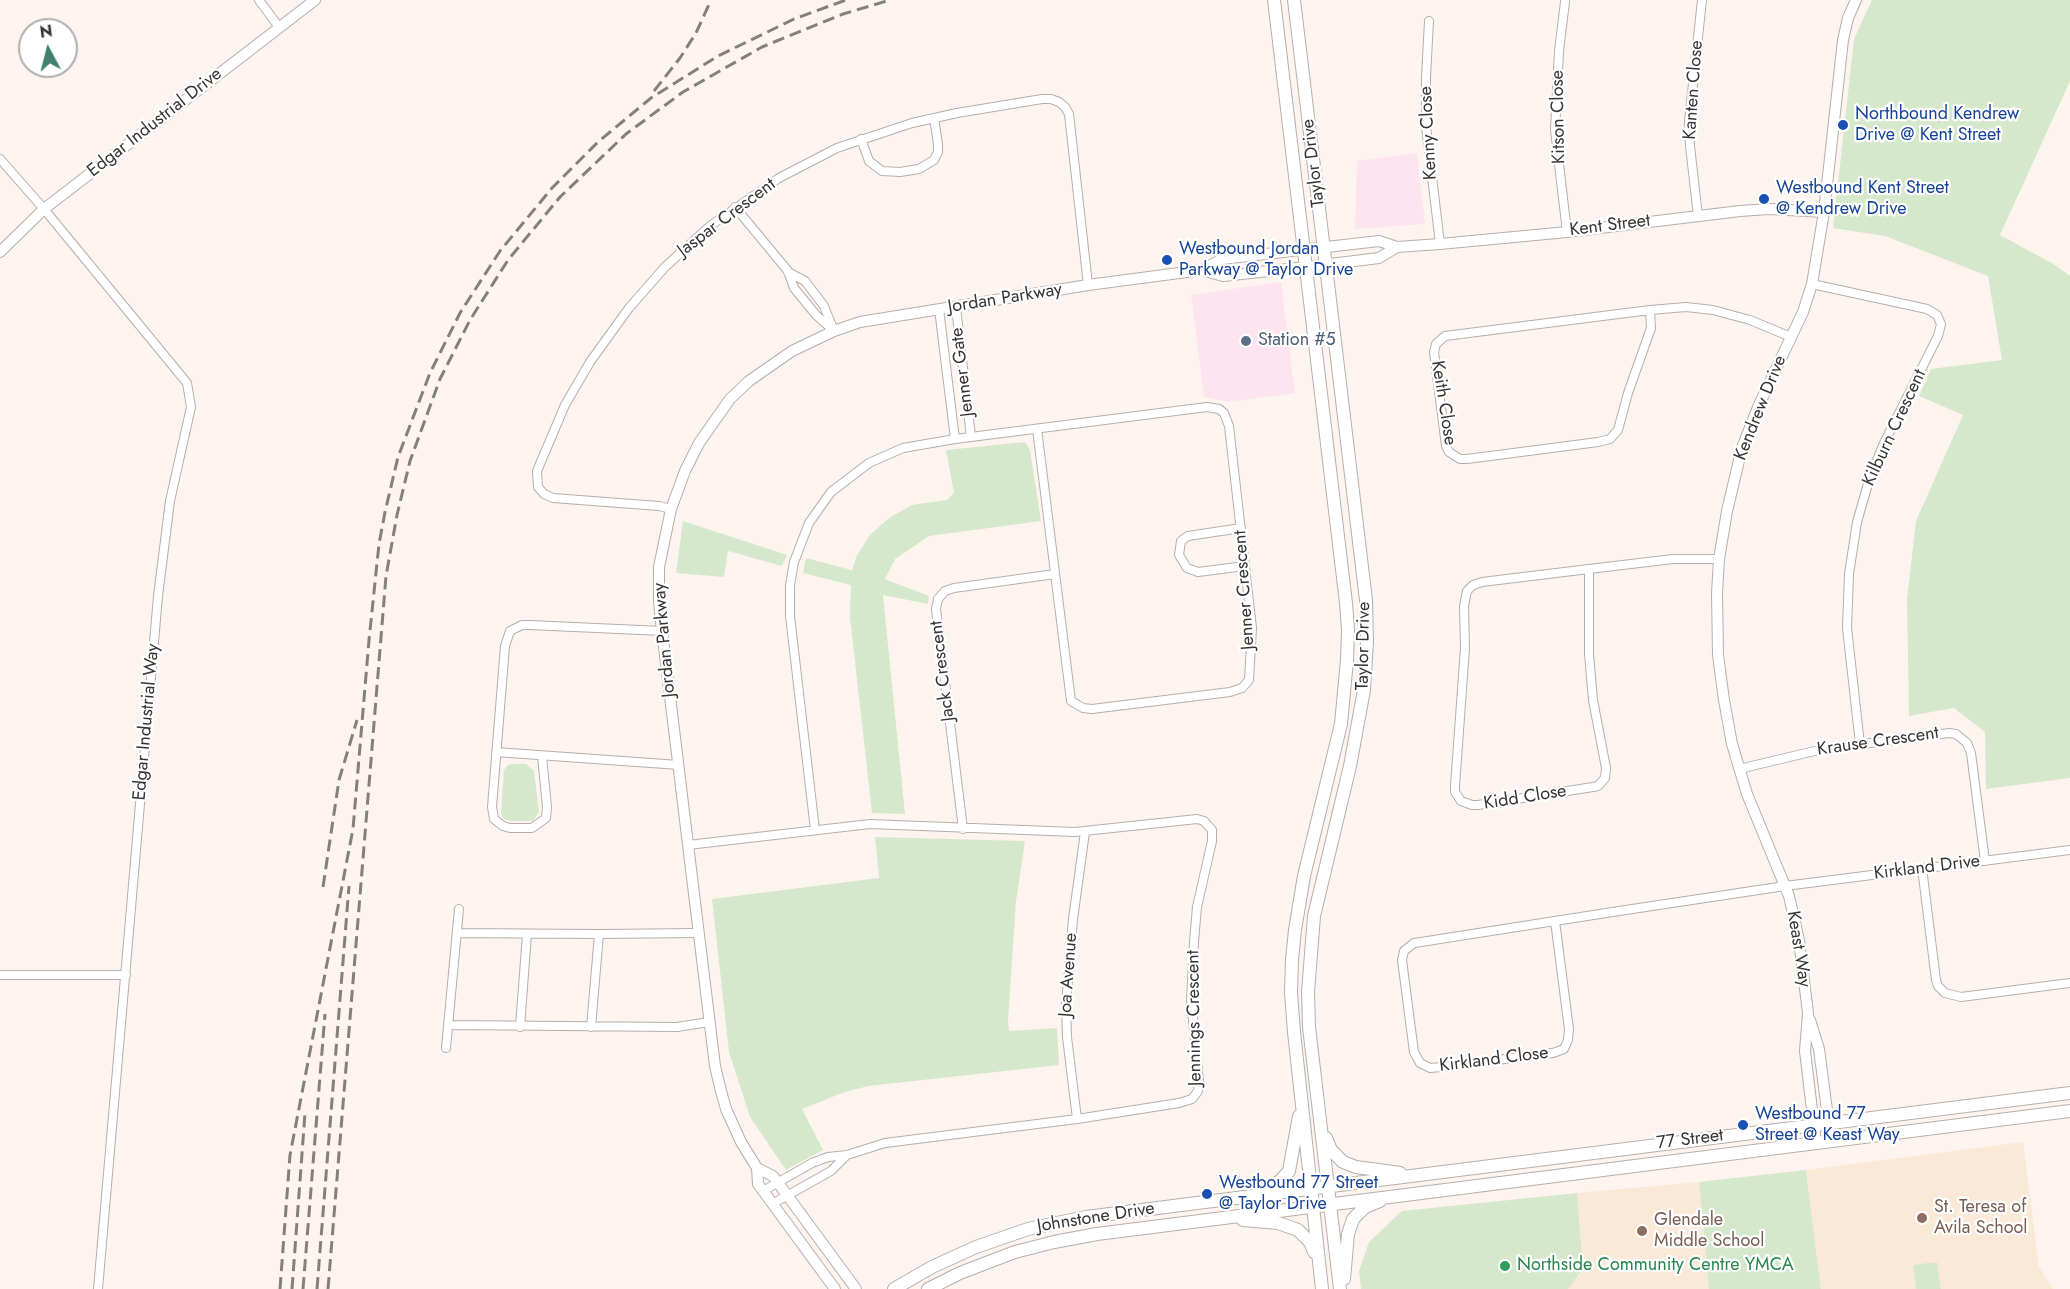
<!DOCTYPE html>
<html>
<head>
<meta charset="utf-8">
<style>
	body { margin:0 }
	#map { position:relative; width:2070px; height:1289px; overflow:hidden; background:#fef4ef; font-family:Jost,sans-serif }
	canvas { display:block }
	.north { position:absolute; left:18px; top:18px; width:60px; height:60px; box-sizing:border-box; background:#fff; border:2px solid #afadad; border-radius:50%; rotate:353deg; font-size:16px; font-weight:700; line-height:24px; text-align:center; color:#373332 }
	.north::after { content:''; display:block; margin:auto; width:21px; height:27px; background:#40806e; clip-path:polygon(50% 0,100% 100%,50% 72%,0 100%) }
</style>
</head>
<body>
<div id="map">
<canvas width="2070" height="1289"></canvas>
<div class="north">N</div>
</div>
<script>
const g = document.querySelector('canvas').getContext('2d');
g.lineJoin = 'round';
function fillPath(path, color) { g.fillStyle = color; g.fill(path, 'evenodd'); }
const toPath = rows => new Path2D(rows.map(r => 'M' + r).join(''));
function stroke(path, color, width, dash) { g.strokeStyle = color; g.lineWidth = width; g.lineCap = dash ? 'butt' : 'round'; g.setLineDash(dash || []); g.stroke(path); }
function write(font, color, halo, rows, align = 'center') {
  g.font = font + ' Jost,sans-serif'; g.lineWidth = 4.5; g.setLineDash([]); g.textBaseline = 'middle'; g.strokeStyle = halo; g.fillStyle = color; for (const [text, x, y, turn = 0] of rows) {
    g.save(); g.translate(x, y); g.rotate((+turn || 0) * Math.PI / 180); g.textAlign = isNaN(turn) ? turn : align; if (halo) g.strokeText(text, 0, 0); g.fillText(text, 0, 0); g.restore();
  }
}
fillPath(toPath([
	[1417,153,1425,224,1355,229,1357,161],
	[1281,282,1295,393,1228,402,1204,397,1191,295]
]), '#fde4ee');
fillPath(toPath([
	[2023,1142,2039,1267,2053,1289,1821,1289,1806,1170],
	[1699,1182,1709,1289,1568,1289,1583,1269,1577,1193]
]), '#fae9d7');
fillPath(toPath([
	[1872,0,2070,0,2070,81,2000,235,2055,265,2070,276,2070,778,1986,789,1985,732,1954,708,1909,716,1907,599,1916,521,1963,415,1919,396,1931,369,2002,360,1988,276,1885,236,1833,228,1854,39],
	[1025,442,1030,450,1041,521,929,536,895,559,885,579,929,596,928,604,883,595,905,814,872,813,850,617,851,585,803,573,806,558,852,570,857,555,870,535,889,518,912,505,947,500,954,493,946,450],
	[683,521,787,555,782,566,728,551,724,577,676,573],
	[513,764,526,764,534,771,539,812,533,821,510,821,504,819,501,814,504,770,508,765],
	[875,837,1025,841,1016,901,1008,1021,1009,1031,1057,1028,1059,1065,868,1086,842,1093,802,1109,823,1150,786,1170,750,1117,729,1052,712,899,879,878],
	[1806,1170,1821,1289,1709,1289,1699,1182],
	[1577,1193,1583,1269,1568,1289,1361,1289,1359,1271,1369,1242,1402,1211],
	[1937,1262,1941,1289,1916,1289,1913,1265]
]), '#d6e8cb');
const minor = toPath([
	[259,0,279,27],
	[1565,2,1559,51,1555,130,1567,232],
	[1429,21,1426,77,1426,126,1440,244],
	[861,139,869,161,882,171,900,172,919,169,934,160,938,152,938,144,934,118],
	[0,159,44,209,187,383,191,407,170,501,158,596,98,1289],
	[735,207,788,271,794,288,816,315,834,331],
	[1698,216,1690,146,1689,121,1702,0],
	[788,272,805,281,824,306,834,331],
	[1812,284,1927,309,1937,315,1941,324,1938,336,1885,441,1870,477,1857,522,1849,574,1847,628,1860,744],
	[956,307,971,437],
	[939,309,955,439],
	[1650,310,1651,328,1628,393,1618,430,1610,439,1598,442,1467,459,1460,459,1449,452,1446,446,1434,352,1436,344,1445,336,1650,310],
	[1650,310,1686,307,1713,310,1750,320,1791,337],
	[671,509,659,506,553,498,544,494,538,487,537,471,565,405,590,362,629,308,665,267,710,226,779,178,837,148,912,123,957,113,1042,99,1051,99,1059,102,1065,107,1069,114,1088,285],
	[1241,528,1188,536,1181,541,1179,555,1187,568,1198,572,1245,566],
	[1589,569,1589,654,1593,700,1606,768,1605,778,1598,786,1593,787,1478,805,1472,805,1461,801,1455,792,1455,786,1465,648,1464,606,1467,591,1473,585,1482,582,1589,569],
	[1589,569,1673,559,1719,559],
	[496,752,679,765],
	[542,756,547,807,546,818,532,828,510,828,503,826,494,819,492,807,505,646,510,631,522,625,530,625,662,631],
	[1739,769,1823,749,1949,733,1956,734,1967,743,1971,753,1985,861],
	[963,829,936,609,938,599,945,591,954,588,1055,574],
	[815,830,790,616,790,585,794,562,809,523,831,492,869,463,903,448,955,439,1207,407,1219,409,1224,413,1229,426,1252,628,1249,680,1242,688,1230,692,1092,709,1083,708,1071,701,1037,429],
	[688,845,870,824,1075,832,1197,819,1204,821,1212,830,1212,841,1197,907,1194,942,1191,999,1199,1081,1198,1091,1192,1099,1179,1103,1077,1119,885,1143,847,1155,828,1157,812,1163,763,1191],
	[1922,868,1936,980,1938,986,1945,993,1961,997,2070,983],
	[1555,921,1569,1029,1568,1040,1564,1049,1553,1053,1441,1067,1430,1068,1420,1063,1414,1052,1402,960,1404,951,1414,943,1421,942,1555,921,1619,911,1785,886,2070,850],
	[457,933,599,934,699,933],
	[0,975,126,975],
	[449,1025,677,1027,709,1022],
	[520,1027,527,934],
	[591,1027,599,934],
	[446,1048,459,909],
	[1077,1119,1067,1037,1066,1004,1073,919,1085,832],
	[772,1204,831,1171,847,1155]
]);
const tertiary = toPath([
	[0,252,44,209,315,0],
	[1202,270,1223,276,1306,267,1379,258,1397,247],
	[1810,1020,1819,1049,1831,1141],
	[1816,1143,1805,1051,1808,1013,1799,940,1789,896,1747,794,1732,744,1724,700,1718,655,1717,593,1719,559,1727,511,1742,448,1758,407,1803,312,1812,284,1824,212,1843,40,1848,18,1856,0],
	[757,1168,773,1176,856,1289],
	[835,1289,758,1184,757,1168,741,1142,726,1109,721,1091,715,1066,662,631,659,602,659,567,671,509,685,471,699,443,730,399,749,381,792,351,834,331,860,322,1088,285,1202,270,1222,259,1379,241,1397,247,1440,244,1567,232,1740,211,1769,209,1824,212]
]);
const secondary = toPath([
	[1274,0,1346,603,1348,630,1347,660,1341,724,1304,876,1295,930,1292,960,1291,993,1294,1032,1322,1289],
	[1294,0,1366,600,1367,642,1364,690,1350,766,1314,916,1308,992,1309,1027,1340,1289],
	[1326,1138,1331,1150,1343,1162,1356,1167,1400,1173],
	[1261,1191,1280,1181,1289,1171,1299,1116],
	[1243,1220,1278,1223,1298,1230,1310,1242,1314,1252],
	[1344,1279,1348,1234,1353,1219,1365,1207,1380,1201],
	[894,1289,932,1267,976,1247,1028,1229,1086,1217,2070,1093],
	[928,1289,960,1273,1015,1252,1054,1242,1097,1234,2070,1111]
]);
stroke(minor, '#b7aeaa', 10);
stroke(tertiary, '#b7aeaa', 12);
stroke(secondary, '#b7aeaa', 14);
stroke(minor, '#fff', 8);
stroke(tertiary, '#fff', 10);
stroke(secondary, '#fff', 12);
stroke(toPath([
	[654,91,680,58,696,33,711,0],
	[323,887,339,780,357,720],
	[280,1289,290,1155,353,829,369,640,379,544,385,512,398,457,430,373,460,313,500,251,552,188,598,142,651,98,718,56,794,19,846,0],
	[292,1289,305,1113],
	[303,1289,325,1014],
	[317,1289,349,886],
	[328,1289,386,576,397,515,410,461,440,379,470,320,508,260,560,197,626,134,683,92,762,47,843,14,890,0]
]), '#857f7c', 3, [12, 6]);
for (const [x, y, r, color] of [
	[1843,125,6,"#1a4fb4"],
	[1764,199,6,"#1a4fb4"],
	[1167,260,6,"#1a4fb4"],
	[1246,341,6,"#5c6f8a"],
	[1743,1125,6,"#1a4fb4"],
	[1207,1194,6,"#1a4fb4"],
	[1922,1218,6,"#8d6e63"],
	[1642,1231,6,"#8d6e63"],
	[1505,1266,6,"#2e9e5b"]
]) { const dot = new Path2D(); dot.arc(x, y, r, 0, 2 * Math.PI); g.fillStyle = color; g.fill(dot); stroke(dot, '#fff', 2); }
write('18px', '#373332', '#fff', [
	["Kanten Close",1694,90,-86],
	["Kitson Close",1559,117,-91],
	["Edgar Industrial Drive",155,123,-38],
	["Kenny Close",1429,133,-93],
	["Taylor Drive",1314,163,-97],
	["Jaspar Crescent",727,218,-37],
	["Kent Street",1610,226,-7],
	["Jordan Parkway",1005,299,-9],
	["Jenner Gate",963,372,-97],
	["Keith Close",1443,403,81],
	["Kendrew Drive",1761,408,-68],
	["Kilburn Crescent",1895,428,-65],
	["Jenner Crescent",1245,590,-94],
	["Jordan Parkway",665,640,-95],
	["Taylor Drive",1364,646,-89],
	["Jack Crescent",943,671,-97],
	["Edgar Industrial Way",147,722,-85],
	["Krause Crescent",1878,742,-8],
	["Kidd Close",1525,798,-9],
	["Kirkland Drive",1927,868,-7],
	["Keast Way",1798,949,81],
	["Joa Avenue",1069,975,-86],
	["Jennings Crescent",1195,1018,-91],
	["Kirkland Close",1494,1060,-7],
	["77 Street",1690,1140,-7],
	["Johnstone Drive",1096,1218,-9]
]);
write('18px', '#164399', '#fff', [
	["Northbound Kendrew",1855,115],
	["Drive @ Kent Street",1855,136],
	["Westbound Kent Street",1776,189],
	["@ Kendrew Drive",1776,210],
	["Westbound Jordan",1179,250],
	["Parkway @ Taylor Drive",1179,271],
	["Westbound 77",1755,1115],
	["Street @ Keast Way",1755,1136],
	["Westbound 77 Street",1219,1184],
	["@ Taylor Drive",1219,1205]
], 'left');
write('18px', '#4e5e75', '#fff', [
	["Station #5",1258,341]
], 'left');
write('18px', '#785e54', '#fff', [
	["St. Teresa of",1934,1208],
	["Avila School",1934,1229],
	["Glendale",1654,1221],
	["Middle School",1654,1242]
], 'left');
write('18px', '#27864d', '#fff', [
	["Northside Community Centre YMCA",1517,1266]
], 'left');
</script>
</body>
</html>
